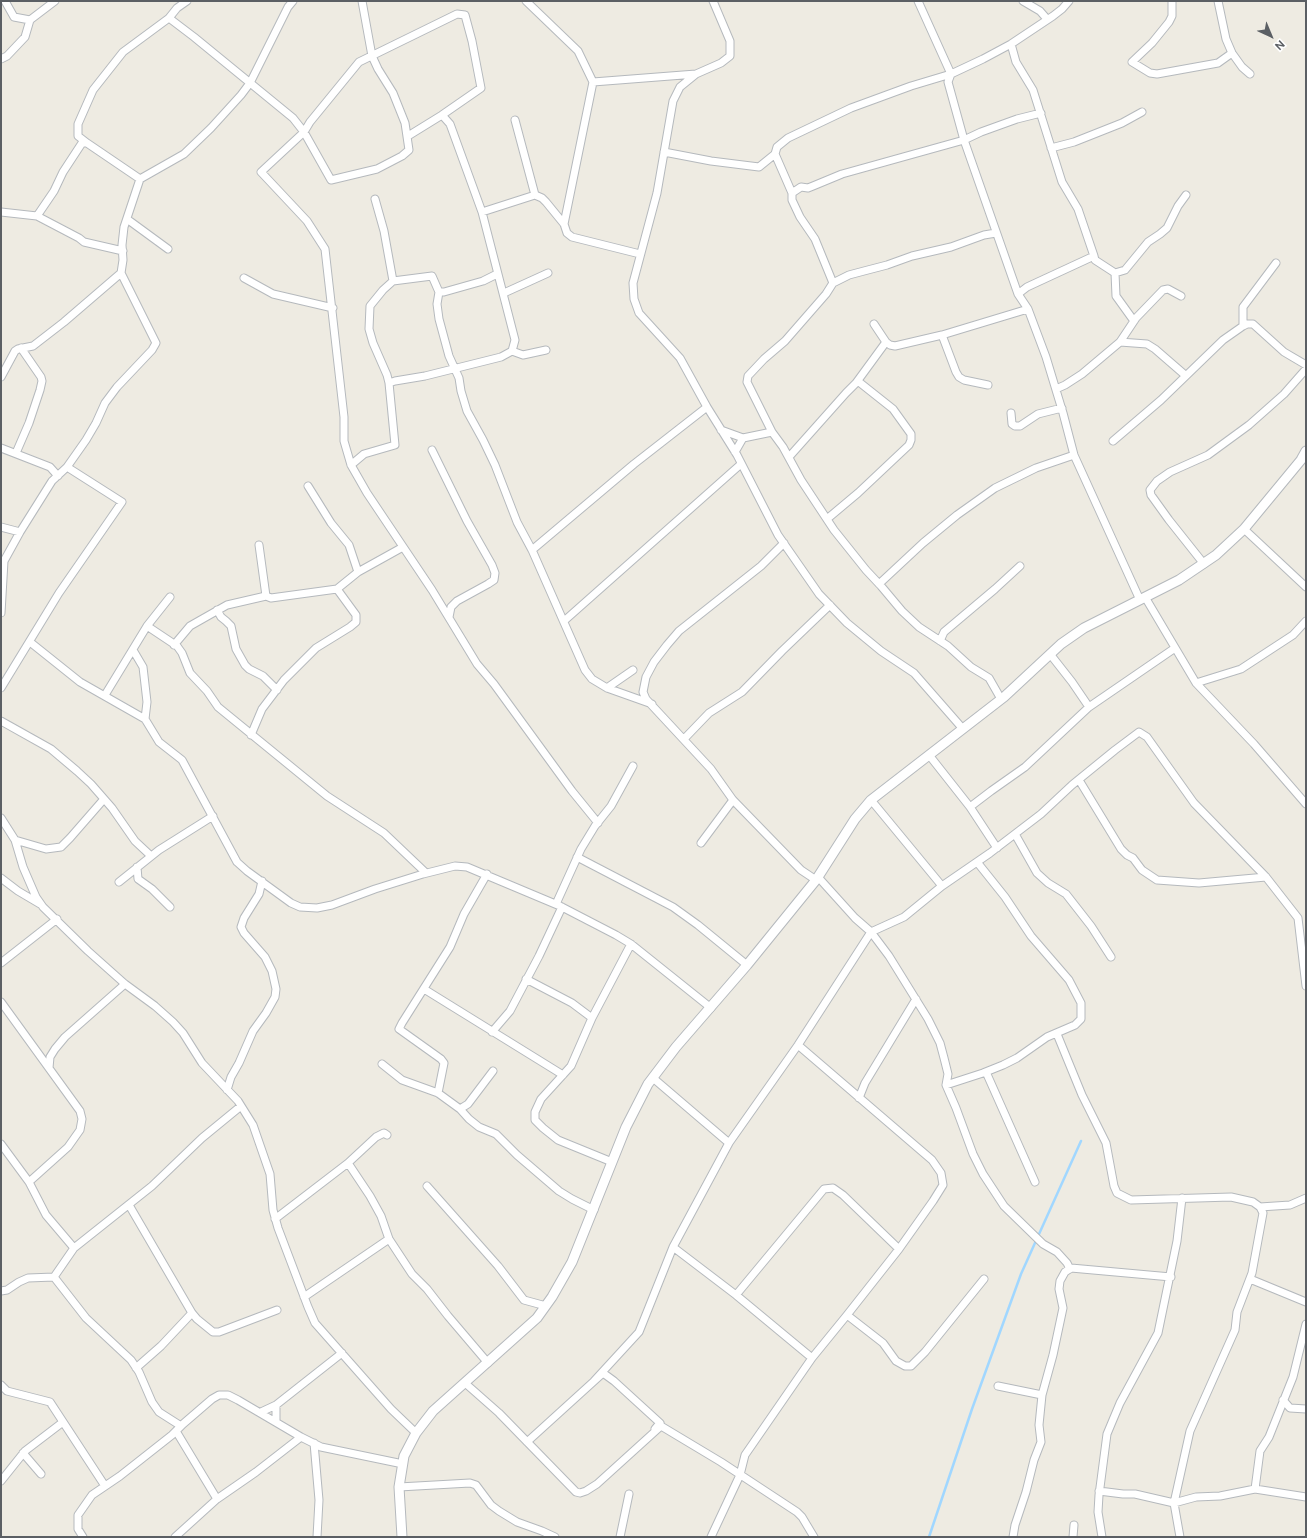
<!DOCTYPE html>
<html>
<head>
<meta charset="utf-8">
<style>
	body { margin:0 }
	#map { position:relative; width:1307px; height:1538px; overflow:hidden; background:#eeebe2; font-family:Figtree,sans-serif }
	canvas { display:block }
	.frame { position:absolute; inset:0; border:2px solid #5b5f64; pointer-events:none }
	.north { position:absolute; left:1251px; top:16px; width:40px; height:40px; -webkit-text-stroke:3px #fff; paint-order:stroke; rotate:136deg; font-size:11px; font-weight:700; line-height:16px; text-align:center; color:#5b5f64 }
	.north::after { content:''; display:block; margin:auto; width:14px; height:18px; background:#5b5f64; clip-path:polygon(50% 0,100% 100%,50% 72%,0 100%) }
</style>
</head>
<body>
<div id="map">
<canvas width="1307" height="1538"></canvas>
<div class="frame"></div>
<div class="north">N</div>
</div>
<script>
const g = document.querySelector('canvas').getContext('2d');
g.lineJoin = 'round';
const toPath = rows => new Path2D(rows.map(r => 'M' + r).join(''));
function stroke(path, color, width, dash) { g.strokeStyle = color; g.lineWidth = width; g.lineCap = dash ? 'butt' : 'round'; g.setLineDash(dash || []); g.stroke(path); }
stroke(toPath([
	[929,1537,972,1409,1021,1274,1081,1141]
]), '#a1d7ff', 2.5);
const minor = toPath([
	[5,1,14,17,30,20],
	[362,1,372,56,378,69,393,93,405,123,409,150,402,156,377,169,331,180,304,132,261,172,307,221,325,249,344,417,344,441,351,465,367,493,432,590,477,664,494,684,572,791,598,823],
	[526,1,578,51,593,82,564,224],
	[918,1,951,74,948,82,964,140,1018,294,1028,309,1046,357,1063,413,1074,455,1140,600],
	[1023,1,1040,11,1047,19],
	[1172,1,1172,16,1169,22,1152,43,1132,62,1150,73,1157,74,1218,63,1232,53],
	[1218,1,1226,39,1232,53,1242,67,1250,74],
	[169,18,194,37,293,118,304,132,310,122,359,62,457,14,465,15,472,41,481,88,442,115],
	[1011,44,1016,62,1033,90,1062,182,1078,209,1094,256],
	[1,59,7,56,25,37,30,20,55,1],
	[696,74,721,63,730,56,730,41,713,1],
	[593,82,696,74,680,87,673,101,657,193,633,283,634,299,639,313,680,358,707,407,737,455,778,535,819,594,847,623,881,651,914,673,963,729],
	[515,120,535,195],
	[87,143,78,136,78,124,93,90,123,52,169,18,177,8,187,1],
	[1051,148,1074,142,1122,123,1142,112],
	[664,152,711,161,759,167,775,154,777,147,788,138,851,108,911,86,951,74,983,59,1011,44,1053,16,1062,9,1069,1],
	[775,154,792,193],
	[375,199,384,231,393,281],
	[1,212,37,216,79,238,84,242,123,251],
	[482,212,535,195,542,198,546,202,564,224,567,233,572,237,640,254],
	[37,216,54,191,63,172,82,143,87,143,140,179],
	[127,219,168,249],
	[996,233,984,235,951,247,912,256,887,265,864,271,849,275,833,283,826,294,785,341,764,359,748,376,747,382,772,432,783,447,801,480,834,530,866,570,881,586,902,611,919,627,948,646,971,667,989,678,1001,699],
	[1115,273,1125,270,1148,242,1160,234,1167,228,1178,206,1186,195],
	[497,274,483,281,444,292,439,292,437,304,439,319,449,356,459,378,461,391,467,411,483,440,495,465,517,522,532,550,585,670,592,679,607,688,652,704],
	[244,278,273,294,333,308],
	[833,283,815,239,800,217,792,200,792,193,801,187,808,188,813,186,842,174,964,140,981,132,1017,119,1041,113],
	[504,293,548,273],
	[1018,294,1027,287,1094,256,1095,260,1115,273,1116,296,1134,321],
	[874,324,886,342,890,345,895,346,942,335,1028,309],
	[1243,326,1243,307,1276,263],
	[942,335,956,372,959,377,964,380,988,385],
	[1120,342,1147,344,1155,349,1185,375],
	[512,351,523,355,546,350],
	[1,377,15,351,18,349,33,346,64,322,121,273,123,260,122,245,124,227,140,179,184,154,211,128,241,95,250,83,288,7,293,1],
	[389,383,387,375,373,343,369,329,370,306,383,290,393,281,432,276,439,292],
	[856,383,886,342],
	[1056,389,1065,385,1082,374,1120,342,1136,318,1163,290,1168,289,1181,296],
	[1011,413,1012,424,1015,426,1020,426,1038,414,1062,408],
	[721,430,743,438,772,432],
	[1113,441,1161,400,1223,340,1243,326,1247,324,1253,324,1284,352,1306,365],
	[1,448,50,467,58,476],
	[432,450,467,521,492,565,495,573,494,580,488,584,457,601,451,607,449,617],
	[735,452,743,438],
	[16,453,29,423,40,390,42,381,41,377,21,348],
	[789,457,846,393,856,383,859,382,893,409,911,434,911,440,909,445,858,493,827,519],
	[351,465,364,454,395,445,389,383,395,381,425,376,501,357,512,351,515,340,482,212,450,124,442,115,408,136],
	[308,486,331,523,349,545,358,572],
	[1,527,20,532],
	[1244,529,1306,587],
	[784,543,761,566,679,631,667,645,654,662,646,677,643,692,646,699,711,769,733,800,801,870,816,880],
	[259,545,266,596],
	[532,550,634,464,707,407],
	[1204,564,1169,520,1151,495,1150,490,1157,481,1170,472,1208,455,1249,425,1284,394,1306,369],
	[879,584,923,543,957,515,995,488,1036,468,1074,455],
	[1145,597,1196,683,1254,744,1306,804],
	[217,610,221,617,226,621,231,626,236,649,245,665,249,669,263,676,277,690],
	[1,613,4,561,20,532,52,481,67,467,86,440,96,423,105,403,117,387,152,350,156,343,121,273],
	[564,621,741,464],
	[147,626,177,646,182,653,190,673,207,691,218,707,327,796,384,833,426,873],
	[940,641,944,632,995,589,1020,566],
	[30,642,80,682,145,719,159,742,182,760,237,862,247,871,291,903,300,907,317,908,332,905,375,889,423,874,455,866,467,867,560,906,616,935,631,944,711,1008],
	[174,645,190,626,227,605,266,596,271,598,337,589,358,572,403,547],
	[133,650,143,667,147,702,145,719],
	[1050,654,1072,682,1089,707],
	[1196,683,1241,669,1293,635,1306,621],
	[1,688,59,593,122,502,67,467],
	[607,688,633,670],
	[105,695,147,626,170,597],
	[1,721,51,749,77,771,91,784,112,808,135,841,151,856],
	[251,735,262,709,284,680,316,648,350,627,356,622,356,615,337,589],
	[684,739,709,713,742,692,782,651,830,605],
	[929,755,970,807,997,848],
	[1079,780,1121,849,1127,855,1133,858,1142,870,1157,880,1199,883,1266,877],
	[871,800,942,886],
	[970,807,991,791,1025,767,1089,707,1175,648],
	[1,818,15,840,23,867,36,897,43,907,88,951,125,984,155,1006,173,1022,183,1033,202,1063,238,1101,253,1125,270,1174,273,1210,278,1228,308,1307,315,1323,391,1409,416,1433],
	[1015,834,1037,873,1048,883,1066,894,1091,926,1111,957],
	[15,840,46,849,61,847,70,838,104,799],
	[701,843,733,800],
	[577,857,673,907,698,925,747,965],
	[137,867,138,879,152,889,170,907],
	[818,877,855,918,871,932,889,956,928,1019,940,1043,944,1058,948,1074,946,1085,956,1108,973,1154,983,1174,1004,1206,1043,1244,1057,1252,1067,1263,1070,1269],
	[1,878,18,891,40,904],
	[119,882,159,850,213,816],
	[556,904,581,849,595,826,611,806,633,766],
	[1,963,57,919],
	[526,979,572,1003,592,1018],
	[424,989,563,1075],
	[1,1002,80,1111,82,1119,80,1130,68,1147,29,1182],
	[492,1032,510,1011,539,956,562,907],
	[1057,1034,1082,1095,1106,1143,1114,1186,1117,1193,1131,1200,1231,1197,1253,1202,1260,1207,1263,1213,1252,1273,1237,1312,1235,1330,1190,1431,1174,1503,1180,1537],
	[382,1064,402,1080,438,1093,460,1109,469,1119,479,1127,496,1134,517,1155,559,1191,572,1199,594,1210],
	[49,1068,50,1057,55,1049,65,1037,125,984],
	[986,1072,1035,1182],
	[653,1078,729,1143],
	[946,1085,983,1073,1003,1065,1017,1058,1047,1037,1075,1025,1081,1019,1081,1003,1069,980,1031,936,1005,897,977,862],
	[227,1090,231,1077,239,1063,253,1031,266,1013,275,997,276,989,272,971,265,957,244,933,241,927,244,918,259,894,262,881],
	[438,1093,444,1063,441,1059,399,1029,402,1023,450,947,464,914,487,874],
	[859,1098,865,1083,916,999],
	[460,1109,468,1104,493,1071],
	[1,1144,29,1182,46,1215,74,1248],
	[612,1162,558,1140,543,1128,535,1120,535,1112,541,1099,571,1066,592,1018,631,944],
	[348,1163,370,1196,381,1216,389,1239,412,1274,427,1289,448,1316,488,1363],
	[427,1186,498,1266,524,1300,546,1306],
	[129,1205,192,1313,197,1319,213,1332,219,1332,277,1310],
	[1260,1207,1290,1205,1306,1198],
	[275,1219,348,1163,376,1137,384,1133,387,1135],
	[673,1247,736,1295,812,1358],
	[54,1277,86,1318,131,1360,139,1372,152,1402,159,1412,181,1426],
	[1250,1279,1306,1302],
	[1,1291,7,1290,19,1282,28,1278,54,1277,74,1248,152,1186,202,1138,241,1106],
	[736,1295,824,1189,833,1188,843,1195,899,1249],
	[304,1297,389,1239],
	[847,1315,883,1343,896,1361,905,1366,911,1366,925,1352,984,1279],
	[136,1368,161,1346,192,1313],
	[594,1381,639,1332,673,1247,729,1143,798,1045,871,932,904,917,942,886,990,853,1041,814,1072,785,1115,750,1139,732,1147,737,1194,803,1266,877,1298,918,1306,986],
	[465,1383,499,1413,576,1492,580,1493,586,1491,597,1484,661,1426,721,1462,797,1512,802,1517,814,1537],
	[1,1385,7,1391,50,1402,105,1486],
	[998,1386,1042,1395],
	[1283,1400,1290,1408,1306,1409],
	[261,1412,276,1405,342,1353],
	[276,1422,276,1405],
	[176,1431,217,1499],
	[527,1442,603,1373,614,1381,660,1423,655,1429],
	[314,1443,319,1500,317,1537],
	[23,1453,41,1474],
	[1,1481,25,1451,63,1422],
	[399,1487,470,1483,476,1485,491,1505,499,1511,517,1522,542,1531,555,1537],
	[1255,1489,1260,1451,1269,1437,1293,1377,1306,1324],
	[1099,1491,1123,1494,1135,1494,1174,1503,1196,1497,1220,1496,1255,1489,1306,1497],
	[83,1537,78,1529,78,1515,92,1495,120,1476,172,1435,183,1424,212,1399,219,1395,228,1395,238,1400,301,1437,321,1447,403,1464],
	[175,1537,217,1499,256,1472,301,1437],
	[620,1537,629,1494],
	[711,1537,740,1475,745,1455,812,1358,847,1315,899,1249,933,1201,943,1185,941,1173,932,1160,798,1045],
	[1013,1537,1015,1525,1026,1492,1034,1460,1041,1442,1039,1425,1042,1395,1053,1355,1063,1308,1059,1289,1060,1281,1065,1272,1071,1268,1171,1277],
	[1073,1537,1074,1525],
	[1102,1537,1098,1512,1099,1495,1107,1434,1120,1403,1158,1333,1177,1241,1182,1198]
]);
const tertiary = toPath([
	[402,1537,399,1487,404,1456,416,1433,433,1411,537,1318,552,1297,572,1262,626,1127,648,1084,676,1047,747,965,816,880,855,819,871,800,1004,697,1061,644,1084,628,1179,580,1216,555,1244,529,1301,460,1306,451]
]);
stroke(minor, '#b5b9bd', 9);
stroke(tertiary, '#b5b9bd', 11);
stroke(minor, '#fff', 7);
stroke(tertiary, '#fff', 9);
</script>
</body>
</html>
